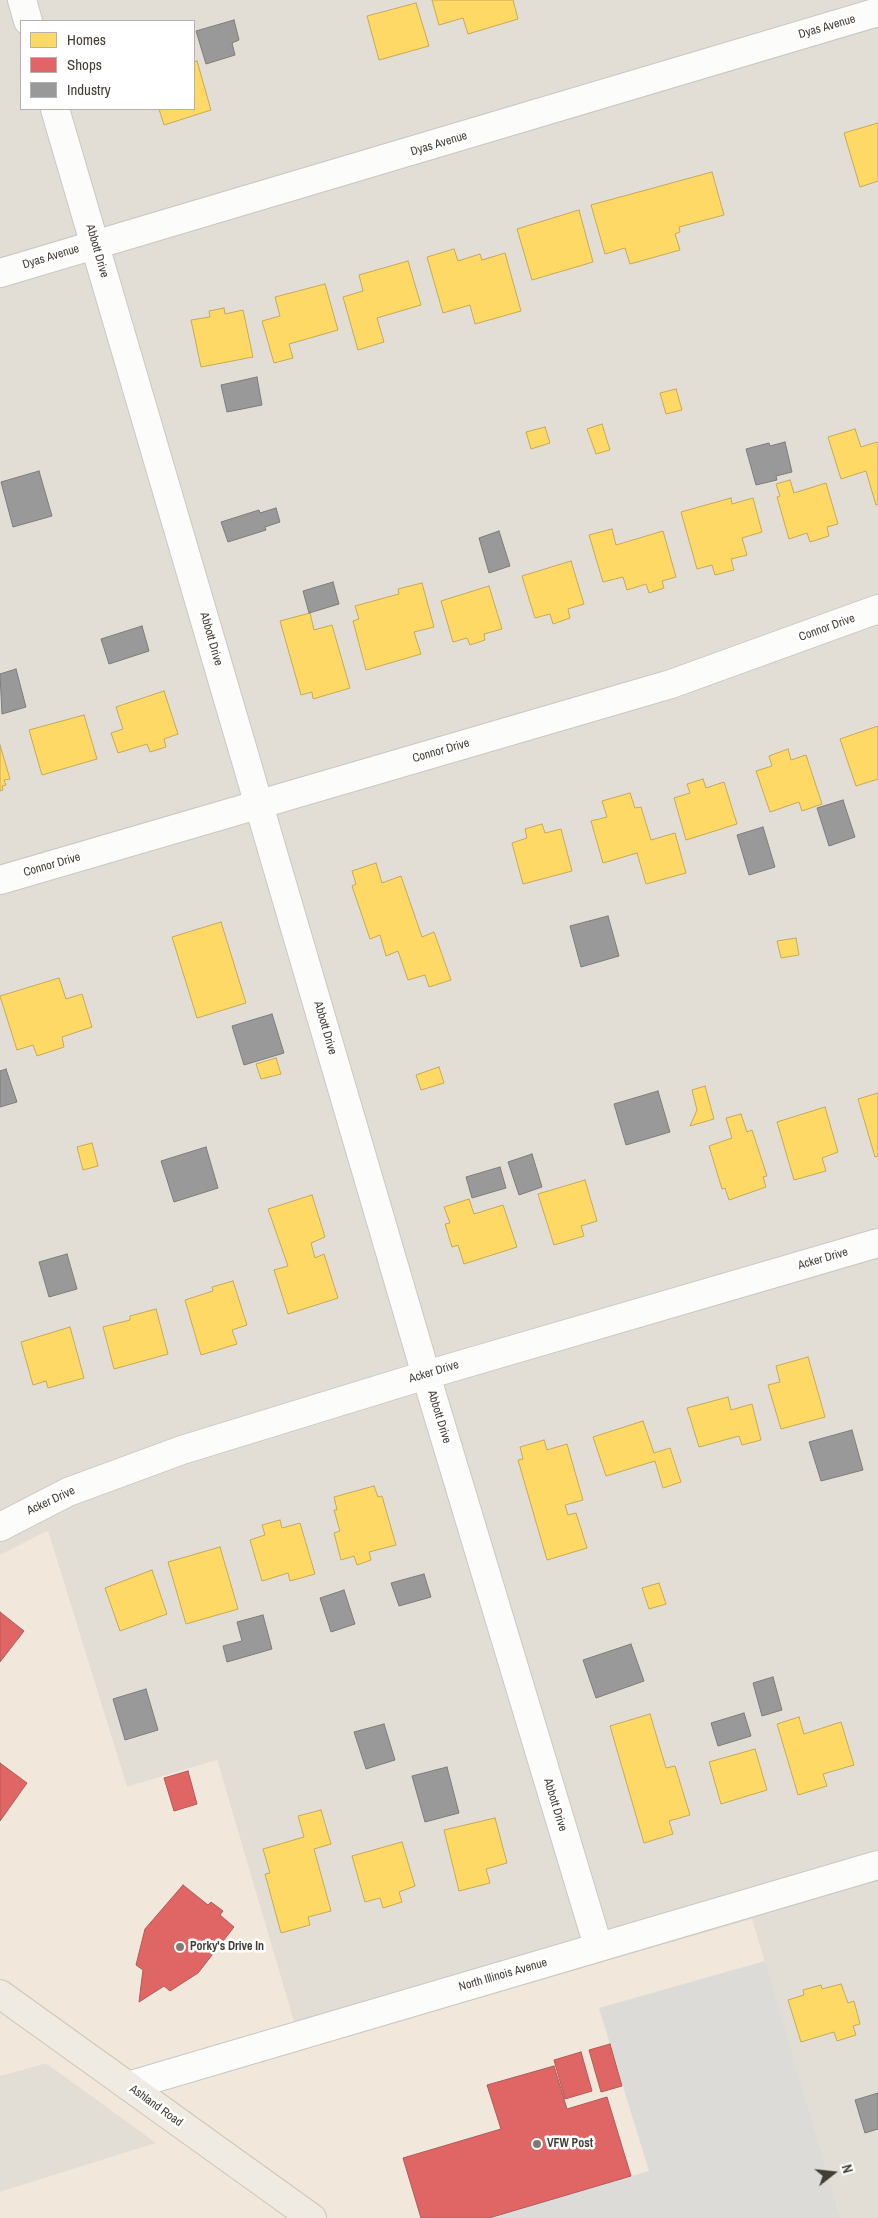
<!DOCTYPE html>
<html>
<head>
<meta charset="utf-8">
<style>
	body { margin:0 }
	#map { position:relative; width:878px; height:2218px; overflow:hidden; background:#eeece7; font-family:"Archivo Narrow",sans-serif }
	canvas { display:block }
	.legend { position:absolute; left:20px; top:20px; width:175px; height:90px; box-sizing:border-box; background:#fff; border:1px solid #b4b1ae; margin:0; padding:6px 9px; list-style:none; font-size:15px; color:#433d35 }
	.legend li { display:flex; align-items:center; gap:10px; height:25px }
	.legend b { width:25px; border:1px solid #b4b1ae }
	.north { position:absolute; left:808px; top:2148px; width:50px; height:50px; -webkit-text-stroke:4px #fff; paint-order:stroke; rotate:74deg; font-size:14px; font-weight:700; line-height:20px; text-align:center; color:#433d35 }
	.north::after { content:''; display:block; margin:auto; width:18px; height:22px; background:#433d35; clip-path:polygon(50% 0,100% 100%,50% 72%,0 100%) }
</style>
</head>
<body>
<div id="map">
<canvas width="878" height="2218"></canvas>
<ul class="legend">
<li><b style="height:14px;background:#ffd966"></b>Homes</li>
<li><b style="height:14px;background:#e06666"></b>Shops</li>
<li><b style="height:14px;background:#999"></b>Industry</li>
</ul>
<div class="north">N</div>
</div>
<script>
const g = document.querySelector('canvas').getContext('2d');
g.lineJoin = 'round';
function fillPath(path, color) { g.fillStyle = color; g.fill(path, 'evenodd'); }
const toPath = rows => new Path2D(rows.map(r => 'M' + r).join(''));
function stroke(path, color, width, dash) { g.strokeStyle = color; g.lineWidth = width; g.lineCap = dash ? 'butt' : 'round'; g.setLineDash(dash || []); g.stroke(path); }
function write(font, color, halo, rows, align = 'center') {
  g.font = font + ' "Archivo Narrow",sans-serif'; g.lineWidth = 5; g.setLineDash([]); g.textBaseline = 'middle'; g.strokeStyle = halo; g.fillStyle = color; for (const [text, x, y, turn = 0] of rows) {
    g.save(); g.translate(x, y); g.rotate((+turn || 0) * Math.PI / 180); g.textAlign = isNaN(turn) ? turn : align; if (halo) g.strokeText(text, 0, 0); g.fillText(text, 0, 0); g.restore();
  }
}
fillPath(toPath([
	[0,0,878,0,878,2218,841,2218,752,1920,302,2050,217,1760,127,1787,48,1531,0,1555],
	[21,21,194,21,194,109,21,109],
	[46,2063,157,2143,0,2192,0,2076]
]), '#e2ded5');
fillPath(toPath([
	[47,1531,127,1787,217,1760,302,2049,752,1919,841,2218,0,2218,0,2192,156,2143,46,2063,0,2076,0,1555]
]), '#f1e7da');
fillPath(toPath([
	[765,1961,841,2218,489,2218,649,2171,599,2008]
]), '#dddbd7');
const homes = toPath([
	[432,0,513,0,518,19,468,34,463,18,439,25,432,0],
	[416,3,429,46,379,60,367,16,416,3],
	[197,61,211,110,164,125,159,109,194,109,194,62,197,61],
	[878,123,878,181,860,187,844,133,878,123],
	[712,172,724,215,679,227,680,232,675,234,680,250,630,264,625,248,605,254,591,205,712,172],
	[579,210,593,262,532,280,517,229,579,210],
	[454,249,458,261,480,254,482,260,505,253,521,311,475,324,470,305,443,313,427,257,454,249],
	[408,261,421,305,377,318,384,342,358,350,343,297,363,291,359,275,408,261],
	[325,284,338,330,289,344,293,358,274,363,262,321,280,316,275,297,325,284],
	[224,308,225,314,243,310,253,357,201,367,191,320,210,317,209,311,224,308],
	[676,389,682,410,666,414,660,393,676,389],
	[602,424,610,450,596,454,587,429,602,424],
	[545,427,550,443,531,449,526,432,545,427],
	[855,429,861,447,877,442,878,444,878,504,876,505,866,471,841,479,828,437,855,429],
	[790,480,794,493,826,483,838,524,827,527,829,536,810,542,807,533,789,539,777,497,780,496,776,484,790,480],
	[731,498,732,504,753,498,762,532,742,538,747,555,731,559,734,570,715,575,712,565,697,569,681,512,731,498],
	[612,529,616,545,663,531,676,577,662,581,664,588,649,593,646,584,627,590,623,577,603,582,589,535,612,529],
	[571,561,584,604,568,609,570,618,553,624,550,614,535,618,522,576,571,561],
	[422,583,434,627,414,632,421,654,366,670,353,621,359,619,355,606,399,594,398,589,422,583],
	[489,586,502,629,484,634,485,640,470,645,467,638,453,642,441,601,489,586],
	[310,613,314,630,332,625,350,688,313,699,312,692,301,695,280,621,310,613],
	[164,691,178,734,164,739,166,747,150,752,147,744,118,753,111,733,123,729,116,707,164,691],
	[84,715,97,759,42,775,29,730,84,715],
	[878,726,878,779,856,786,840,739,878,726],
	[0,745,10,779,4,780,6,785,2,786,3,790,0,791,0,745],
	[788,749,791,760,806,755,822,804,802,811,799,802,770,812,756,771,772,766,769,756,788,749],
	[703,779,706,788,724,782,737,824,686,840,674,798,690,793,687,784,703,779],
	[630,793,635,808,641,807,651,840,675,833,686,873,646,884,637,853,603,863,591,821,607,817,602,801,630,793],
	[542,824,545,833,561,829,572,871,523,884,512,843,527,838,525,829,542,824],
	[376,863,382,883,401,876,422,937,434,932,451,980,429,987,425,975,408,980,398,951,386,956,380,935,370,939,352,886,356,884,352,871,376,863],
	[221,922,246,1003,197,1018,172,937,221,922],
	[796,938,799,955,781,958,777,941,796,938],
	[59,978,66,999,82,994,92,1027,62,1037,64,1047,37,1056,33,1045,17,1050,0,996,59,978],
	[276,1058,281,1074,261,1079,256,1064,276,1058],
	[439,1067,444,1083,421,1090,416,1075,439,1067],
	[705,1086,714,1119,690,1126,697,1110,692,1090,705,1086],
	[878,1093,878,1156,875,1157,858,1099,878,1093],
	[825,1107,838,1152,822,1158,826,1171,794,1180,777,1122,825,1107],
	[741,1114,747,1132,752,1130,767,1176,763,1177,766,1187,729,1200,725,1188,722,1189,709,1146,732,1138,726,1118,741,1114],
	[92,1143,98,1166,83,1170,77,1147,92,1143],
	[585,1180,597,1221,581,1226,584,1236,554,1245,538,1194,585,1180],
	[312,1195,325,1237,311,1243,315,1258,324,1254,338,1298,288,1314,274,1270,288,1266,268,1209,312,1195],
	[469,1199,474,1214,503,1205,517,1247,464,1264,458,1245,452,1247,445,1224,450,1223,444,1207,469,1199],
	[233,1281,247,1325,232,1330,237,1344,201,1355,185,1300,213,1291,212,1287,233,1281],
	[156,1309,168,1354,114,1369,103,1327,130,1320,130,1316,156,1309],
	[70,1327,84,1378,48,1388,46,1381,33,1385,21,1342,70,1327],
	[808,1357,825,1417,781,1429,768,1385,780,1382,776,1366,808,1357],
	[728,1397,731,1410,752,1404,761,1440,742,1445,739,1436,699,1447,687,1408,728,1397],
	[643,1421,654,1453,670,1448,681,1482,663,1488,655,1461,606,1476,593,1437,643,1421],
	[544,1440,547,1450,567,1444,583,1500,565,1505,568,1515,576,1513,587,1548,547,1560,518,1460,523,1459,520,1447,544,1440],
	[374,1486,378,1497,382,1496,396,1545,369,1552,371,1560,357,1565,354,1556,341,1560,334,1533,340,1531,334,1510,337,1510,334,1497,374,1486],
	[280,1520,282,1528,300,1523,315,1574,290,1581,288,1573,262,1581,250,1540,265,1535,262,1525,280,1520],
	[220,1547,238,1609,186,1624,168,1562,220,1547],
	[152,1570,167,1614,120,1631,105,1588,152,1570],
	[659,1583,666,1604,649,1609,642,1588,659,1583],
	[650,1714,666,1768,675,1766,690,1815,669,1821,673,1834,644,1843,610,1726,650,1714],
	[799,1717,804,1734,841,1722,854,1765,823,1774,827,1786,798,1795,777,1724,799,1717],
	[755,1749,767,1790,721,1804,709,1762,755,1749],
	[321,1810,331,1844,314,1849,331,1911,308,1917,310,1925,281,1933,265,1874,270,1873,263,1849,304,1837,298,1816,321,1810],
	[495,1818,507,1863,486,1869,490,1883,459,1891,444,1830,495,1818],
	[402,1842,415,1886,399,1892,402,1902,383,1908,380,1898,365,1902,352,1856,402,1842],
	[841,1984,848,2003,854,2001,860,2024,853,2026,856,2035,837,2041,834,2032,801,2042,788,2000,804,1995,803,1990,821,1985,822,1989,841,1984]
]);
fillPath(homes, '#ffd966');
stroke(homes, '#c7aa57', 1);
const shops = toPath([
	[0,1612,24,1631,0,1662,0,1612],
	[0,1763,27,1783,0,1821,0,1763],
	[188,1771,197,1804,174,1811,164,1778,188,1771],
	[183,1885,208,1905,211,1902,223,1911,220,1915,234,1927,198,1973,170,1991,164,1986,139,2002,143,1970,136,1965,145,1929,183,1885],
	[610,2044,622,2086,601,2092,589,2050,610,2044],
	[581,2052,592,2091,565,2099,554,2060,581,2052],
	[554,2066,567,2109,607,2097,631,2176,489,2218,421,2218,403,2158,501,2129,487,2085,554,2066]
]);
fillPath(shops, '#e06666');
stroke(shops, '#b15a57', 1);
const industry = toPath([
	[234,20,239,40,232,43,235,55,206,64,196,31,234,20],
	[257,377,262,405,227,412,221,385,257,377],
	[785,442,792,472,776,476,777,480,756,485,746,449,769,443,770,446,785,442],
	[39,471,52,516,13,527,1,482,39,471],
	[276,508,280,522,265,527,266,530,228,542,221,522,259,510,260,513,276,508],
	[499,531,510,566,489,573,479,538,499,531],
	[333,582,339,604,309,613,303,591,333,582],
	[142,626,149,651,109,664,101,639,142,626],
	[16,669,26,707,2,714,0,674,16,669],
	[843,800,855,837,829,846,817,808,843,800],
	[763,827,775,867,749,875,737,835,763,827],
	[608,916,619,956,581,967,570,926,608,916],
	[272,1014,284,1053,244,1065,232,1026,272,1014],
	[6,1069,17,1102,0,1107,0,1071,6,1069],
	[658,1091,670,1132,626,1145,614,1104,658,1091],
	[206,1147,218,1188,174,1202,161,1161,206,1147],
	[532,1154,542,1187,519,1195,508,1162,532,1154],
	[500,1167,506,1188,472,1198,466,1177,500,1167],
	[67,1254,77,1289,49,1297,39,1262,67,1254],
	[852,1430,863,1470,821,1481,809,1442,852,1430],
	[424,1574,431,1597,399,1606,391,1583,424,1574],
	[344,1590,355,1624,331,1632,320,1598,344,1590],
	[263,1615,272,1649,227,1662,223,1646,242,1641,237,1622,263,1615],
	[631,1644,644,1681,596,1698,583,1660,631,1644],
	[773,1677,782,1710,762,1716,753,1683,773,1677],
	[146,1689,158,1730,125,1740,113,1699,146,1689],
	[744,1713,751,1736,718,1746,711,1723,744,1713],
	[384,1724,395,1760,366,1769,354,1732,384,1724],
	[447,1767,459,1813,425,1822,412,1776,447,1767],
	[878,2093,878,2129,865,2133,855,2100,878,2093]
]);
fillPath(industry, '#999');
stroke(industry, '#7f7d7b', 1);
const minor = toPath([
	[22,0,28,21],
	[55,109,426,1375,598,1946],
	[0,273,878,12],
	[0,880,671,684,878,609],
	[0,1527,68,1492,182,1450,426,1375,878,1243],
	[128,2086,878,1865]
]);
const primary = toPath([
	[0,1994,312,2218]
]);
stroke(minor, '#cac8c3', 30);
stroke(primary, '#cfc7b6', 30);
stroke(minor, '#fcfcfb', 28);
stroke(primary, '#efebe3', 28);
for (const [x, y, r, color] of [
	[180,1947,5,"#7f7a73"],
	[537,2144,5,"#7f7a73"]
]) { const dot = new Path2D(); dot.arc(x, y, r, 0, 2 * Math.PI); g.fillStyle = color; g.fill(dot); stroke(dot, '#fff', 2); }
write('12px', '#433d35', '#fff', [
	["Dyas Avenue",827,27,-16],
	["Dyas Avenue",439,144,-17],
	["Abbott Drive",97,251,74],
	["Dyas Avenue",51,257,-17],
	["Connor Drive",827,628,-20],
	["Abbott Drive",211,639,74],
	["Connor Drive",441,751,-16],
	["Connor Drive",52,865,-16],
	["Abbott Drive",325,1028,74],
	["Acker Drive",823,1259,-16],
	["Acker Drive",434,1372,-17],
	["Abbott Drive",439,1417,73],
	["Acker Drive",51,1501,-25],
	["Abbott Drive",555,1805,73],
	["North Illinois Avenue",503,1975,-16],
	["Ashland Road",156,2106,36]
]);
write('bold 12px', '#433d35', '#fff', [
	["Porky's Drive In",190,1947],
	["VFW Post",547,2144]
], 'left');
</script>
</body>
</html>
